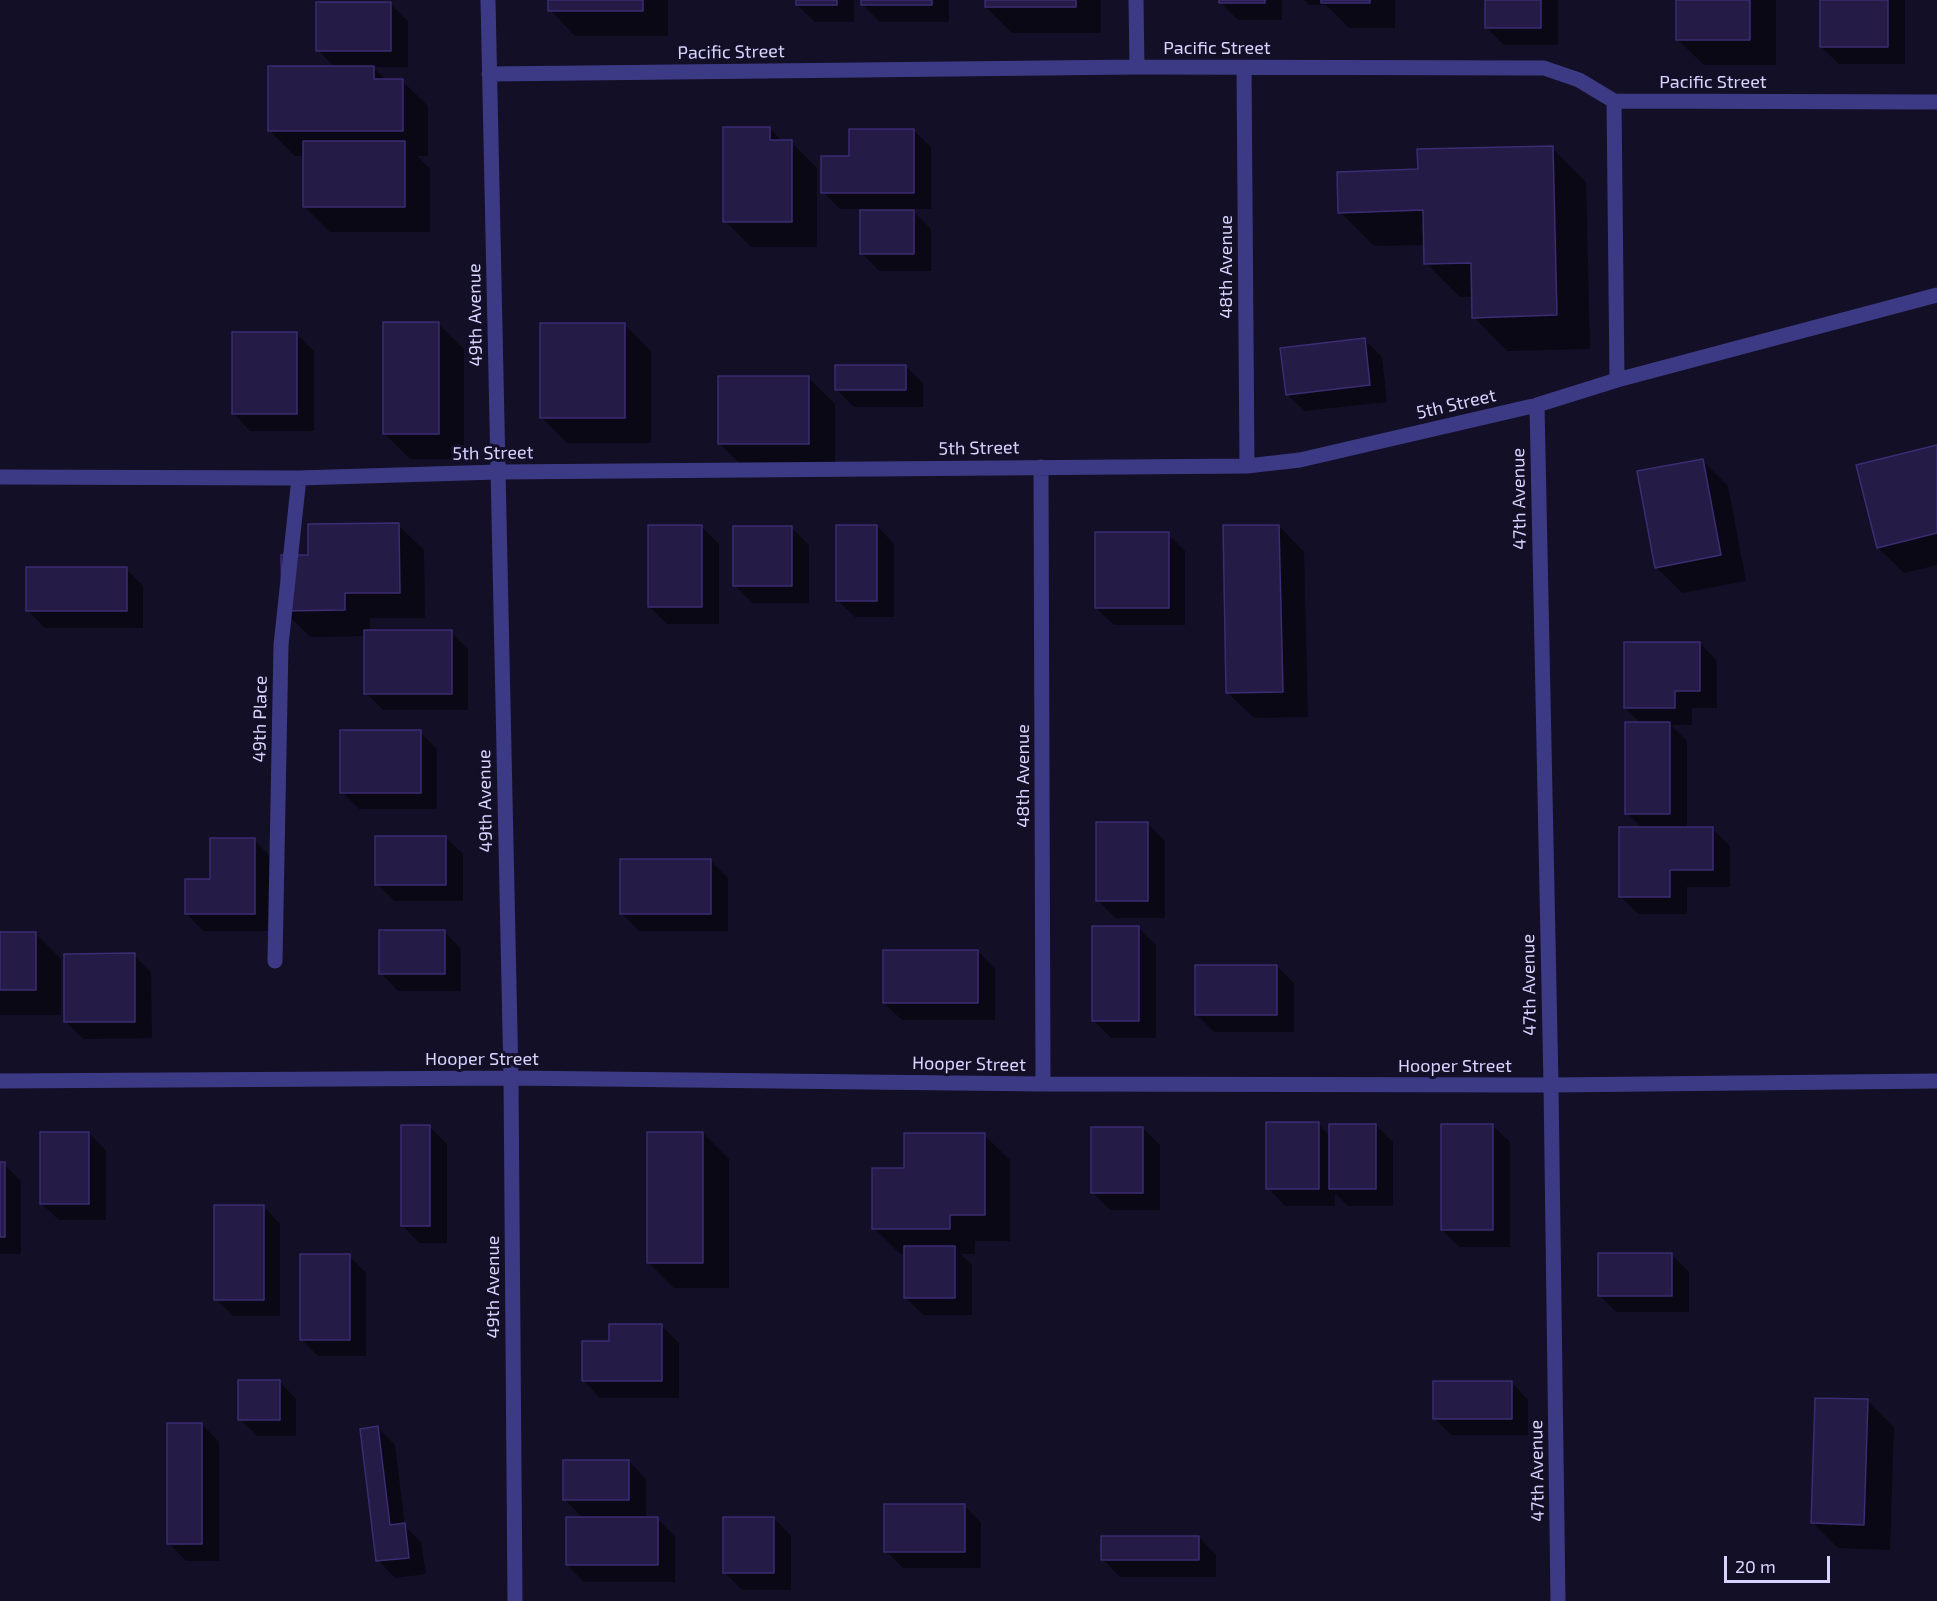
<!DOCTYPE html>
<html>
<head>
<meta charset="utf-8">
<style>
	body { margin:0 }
	#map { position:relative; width:1937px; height:1601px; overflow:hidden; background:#130f26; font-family:"Exo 2",sans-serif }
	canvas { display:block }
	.scale { position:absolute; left:1724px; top:1556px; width:106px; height:27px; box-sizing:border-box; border:3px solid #d9d4ff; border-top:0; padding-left:8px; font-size:18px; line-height:21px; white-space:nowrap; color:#d9d4ff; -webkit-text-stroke:4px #130f26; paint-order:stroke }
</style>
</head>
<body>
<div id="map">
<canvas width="1937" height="1601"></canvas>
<div class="scale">20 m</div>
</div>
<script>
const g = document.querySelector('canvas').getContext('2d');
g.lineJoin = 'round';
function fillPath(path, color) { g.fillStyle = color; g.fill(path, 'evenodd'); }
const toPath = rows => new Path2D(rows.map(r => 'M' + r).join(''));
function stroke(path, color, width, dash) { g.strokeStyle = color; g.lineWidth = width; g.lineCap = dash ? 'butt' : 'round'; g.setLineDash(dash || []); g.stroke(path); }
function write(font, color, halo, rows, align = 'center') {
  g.font = font + ' "Exo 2",sans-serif'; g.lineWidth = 6; g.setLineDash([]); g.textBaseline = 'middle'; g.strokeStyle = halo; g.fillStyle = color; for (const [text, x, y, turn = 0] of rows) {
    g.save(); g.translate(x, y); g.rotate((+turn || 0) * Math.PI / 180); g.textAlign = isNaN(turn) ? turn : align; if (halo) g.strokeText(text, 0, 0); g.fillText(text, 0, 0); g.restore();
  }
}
fillPath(toPath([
	[550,0,668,0,668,36,575,36,550,10],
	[797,0,854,0,854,22,815,22,797,5],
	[863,0,949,0,949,22,880,22,863,5],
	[986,0,1101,0,1101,33,1012,33,986,7],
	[1221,0,1282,0,1282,20,1238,20,1221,3],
	[1304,0,1395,0,1395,28,1349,28,1326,5,1309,5],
	[1487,0,1558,0,1558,45,1504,45,1487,28],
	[1678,0,1776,0,1776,65,1704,65,1678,40],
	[1821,0,1905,0,1905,64,1839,64,1821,47],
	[390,3,408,21,408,67,373,67,387,81,402,81,428,106,428,156,417,156,430,169,430,232,330,232,304,206,304,156,295,156,269,130,334,67,318,50],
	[770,129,783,142,791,142,817,168,817,247,751,247,725,221],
	[913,130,931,147,931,209,911,209,931,229,931,271,879,271,862,253,862,209,840,209,823,192,851,158],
	[1552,148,1586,182,1590,349,1507,351,1474,317,1473,297,1460,297,1426,263,1425,245,1374,246,1340,212,1419,171],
	[438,323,464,349,464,459,410,459,385,434],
	[625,325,651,351,651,443,567,443,542,418],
	[297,334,314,351,314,431,250,431,233,413],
	[1365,340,1382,357,1387,402,1304,411,1287,394],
	[905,366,923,383,923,407,854,407,836,389],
	[809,378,835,404,835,469,745,469,719,443],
	[1937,447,1937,565,1904,573,1878,548],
	[1702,460,1728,486,1746,581,1682,593,1656,567],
	[398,525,424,550,425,618,370,618,370,632,451,632,468,649,468,710,383,710,366,693,366,636,310,637,284,611,310,556],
	[701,526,719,544,719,624,667,624,650,607],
	[877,526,894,544,894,617,855,617,837,600],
	[1279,526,1304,552,1308,717,1254,718,1228,693],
	[791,527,809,545,809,603,752,603,734,585],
	[1168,534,1185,551,1185,625,1114,625,1096,608],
	[126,569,143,586,143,628,45,628,28,611],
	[1700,643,1717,661,1717,708,1692,708,1692,725,1671,725,1687,741,1687,829,1712,829,1730,846,1730,887,1687,887,1687,914,1638,914,1620,896,1643,829,1627,813,1641,724,1625,708],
	[420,732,437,749,437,809,359,809,342,792],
	[1148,824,1165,841,1165,918,1115,918,1098,900],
	[445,837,463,854,463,901,394,901,377,884],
	[254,840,271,857,271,931,203,931,186,913,212,881],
	[711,861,728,878,728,931,639,931,622,913],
	[1139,928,1156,945,1156,1038,1111,1038,1094,1021],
	[444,931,461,949,461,991,398,991,381,973],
	[0,933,35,933,61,959,61,1015,0,1015],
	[978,951,995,969,995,1020,902,1020,884,1003],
	[134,955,151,972,152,1038,83,1039,66,1022],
	[1277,966,1294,983,1294,1032,1214,1032,1197,1015],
	[1318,1124,1331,1137,1376,1125,1393,1142,1393,1206,1348,1206,1335,1193,1335,1206,1285,1206,1268,1188],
	[1492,1125,1510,1142,1510,1247,1459,1247,1442,1230],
	[429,1126,447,1144,447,1243,419,1243,402,1225],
	[1143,1128,1160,1145,1160,1210,1110,1210,1092,1192],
	[89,1133,106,1151,106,1220,59,1220,41,1203],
	[703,1133,729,1159,729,1288,674,1288,648,1262],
	[984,1135,1010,1160,1010,1241,975,1241,975,1254,961,1254,972,1265,972,1315,923,1315,906,1298,906,1254,900,1254,874,1228,906,1169],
	[0,1164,4,1164,21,1181,21,1254,0,1254],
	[263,1206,280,1224,280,1316,233,1316,216,1299],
	[1672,1255,1689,1272,1689,1312,1616,1312,1599,1295],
	[349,1256,366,1273,366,1356,318,1356,301,1339],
	[661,1325,679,1343,679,1398,600,1398,583,1380,611,1342],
	[279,1381,296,1399,296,1436,257,1436,240,1419],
	[1511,1382,1528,1400,1528,1435,1451,1435,1434,1418],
	[1868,1401,1894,1427,1890,1550,1838,1548,1812,1522],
	[202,1424,219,1442,219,1561,186,1561,169,1543],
	[378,1428,395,1445,405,1526,421,1542,426,1574,395,1578,378,1560],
	[629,1461,646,1479,646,1518,657,1518,675,1536,675,1582,584,1582,567,1565,583,1518,564,1499],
	[964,1505,981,1523,981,1568,903,1568,886,1551],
	[774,1518,791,1536,791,1590,742,1590,725,1573],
	[1199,1537,1216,1555,1216,1577,1120,1577,1103,1559]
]), '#0007');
const building = toPath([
	[548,0,643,0,643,11,548,11,548,0],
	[796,0,837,0,837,5,796,5,796,0],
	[861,0,932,0,932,5,861,5,861,0],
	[985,0,1076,0,1076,7,985,7,985,0],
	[1219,0,1265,0,1265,3,1219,3,1219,0],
	[1321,0,1370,0,1370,3,1321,3,1321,0],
	[1485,0,1541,0,1541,28,1485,28,1485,0],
	[1676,0,1750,0,1750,40,1676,40,1676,0],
	[1820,0,1888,0,1888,47,1820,47,1820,0],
	[316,2,391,2,391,51,316,51,316,2],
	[268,66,374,66,374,79,403,79,403,131,268,131,268,66],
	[723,127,770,127,770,140,792,140,792,222,723,222,723,127],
	[849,129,914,129,914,193,821,193,821,156,849,156,849,129],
	[303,141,405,141,405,207,303,207,303,141],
	[1553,146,1557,315,1472,318,1471,263,1424,264,1423,210,1338,213,1337,172,1418,169,1417,149,1553,146],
	[860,210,914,210,914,254,860,254,860,210],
	[383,322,439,322,439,434,383,434,383,322],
	[540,323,625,323,625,418,540,418,540,323],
	[232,332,297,332,297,414,232,414,232,332],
	[1365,338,1370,385,1286,395,1280,348,1365,338],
	[835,365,906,365,906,390,835,390,835,365],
	[718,376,809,376,809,444,718,444,718,376],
	[1937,445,1937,533,1877,548,1856,465,1937,445],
	[1703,459,1721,555,1655,568,1637,471,1703,459],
	[399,523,400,593,345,593,345,610,282,611,281,555,308,555,308,524,399,523],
	[648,525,702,525,702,607,648,607,648,525],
	[836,525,877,525,877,601,836,601,836,525],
	[1223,525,1279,525,1283,692,1226,693,1223,525],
	[733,526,792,526,792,586,733,586,733,526],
	[1095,532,1169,532,1169,608,1095,608,1095,532],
	[26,567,127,567,127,611,26,611,26,567],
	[364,630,452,630,452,694,364,694,364,630],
	[1624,642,1700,642,1700,691,1675,691,1675,708,1624,708,1624,642],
	[1625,722,1670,722,1670,814,1625,814,1625,722],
	[340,730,421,730,421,793,340,793,340,730],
	[1096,822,1148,822,1148,901,1096,901,1096,822],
	[1619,827,1713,827,1713,870,1670,870,1670,897,1619,897,1619,827],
	[375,836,446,836,446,885,375,885,375,836],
	[210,838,255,838,255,914,185,914,185,879,210,879,210,838],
	[620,859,711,859,711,914,620,914,620,859],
	[1092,926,1139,926,1139,1021,1092,1021,1092,926],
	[379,930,445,930,445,974,379,974,379,930],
	[0,932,36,932,36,990,0,990,0,932],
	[883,950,978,950,978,1003,883,1003,883,950],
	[135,953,135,1022,64,1022,64,954,135,953],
	[1195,965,1277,965,1277,1015,1195,1015,1195,965],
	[1266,1122,1319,1122,1319,1189,1266,1189,1266,1122],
	[1329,1124,1376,1124,1376,1189,1329,1189,1329,1124],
	[1441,1124,1493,1124,1493,1230,1441,1230,1441,1124],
	[401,1125,430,1125,430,1226,401,1226,401,1125],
	[1091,1127,1143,1127,1143,1193,1091,1193,1091,1127],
	[40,1132,89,1132,89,1204,40,1204,40,1132],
	[647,1132,703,1132,703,1263,647,1263,647,1132],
	[904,1133,985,1133,985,1215,950,1215,950,1229,872,1229,872,1168,904,1168,904,1133],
	[0,1162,5,1162,5,1237,0,1237,0,1162],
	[214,1205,264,1205,264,1300,214,1300,214,1205],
	[904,1246,955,1246,955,1298,904,1298,904,1246],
	[1598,1253,1672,1253,1672,1296,1598,1296,1598,1253],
	[300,1254,350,1254,350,1340,300,1340,300,1254],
	[609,1324,662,1324,662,1381,582,1381,582,1341,609,1341,609,1324],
	[238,1380,280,1380,280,1420,238,1420,238,1380],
	[1433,1381,1512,1381,1512,1419,1433,1419,1433,1381],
	[1815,1398,1868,1399,1864,1525,1811,1523,1815,1398],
	[167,1423,202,1423,202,1544,167,1544,167,1423],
	[378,1426,390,1525,405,1523,409,1558,376,1561,360,1429,378,1426],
	[563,1460,629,1460,629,1500,563,1500,563,1460],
	[884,1504,965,1504,965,1552,884,1552,884,1504],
	[566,1517,658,1517,658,1565,566,1565,566,1517],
	[723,1517,774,1517,774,1573,723,1573,723,1517],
	[1101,1536,1199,1536,1199,1560,1101,1560,1101,1536]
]);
fillPath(building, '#241b47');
stroke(building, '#3b2d73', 1.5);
stroke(toPath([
	[488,0,511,1078,515,1601],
	[1136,0,1137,67],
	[1244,68,1247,466],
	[489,74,1137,67,1544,68,1579,80,1614,101,1937,102],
	[1614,101,1617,380],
	[1537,405,1551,1085,1558,1601],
	[1041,467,1043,1084],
	[0,477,299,478,498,472,1247,466,1300,460,1537,405,1617,380,1937,295],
	[275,961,281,645,299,478],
	[0,1081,511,1078,1043,1084,1551,1085,1937,1081]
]), '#3d3a85', 15);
write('18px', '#d9d4ff', '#130f26', [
	["Pacific Street",1217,48],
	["Pacific Street",731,52,-1],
	["Pacific Street",1713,82],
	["48th Avenue",1226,267,-90],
	["49th Avenue",475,315,-91],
	["5th Street",1456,404,-13],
	["5th Street",979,448,-1],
	["5th Street",493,453,-1],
	["47th Avenue",1519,499,-91],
	["49th Place",260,719,-89],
	["48th Avenue",1023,776,-90],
	["49th Avenue",485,801,-91],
	["47th Avenue",1529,985,-91],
	["Hooper Street",482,1059],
	["Hooper Street",969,1064,1],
	["Hooper Street",1455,1066],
	["49th Avenue",493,1287,-90],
	["47th Avenue",1537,1471,-91]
]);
</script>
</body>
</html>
